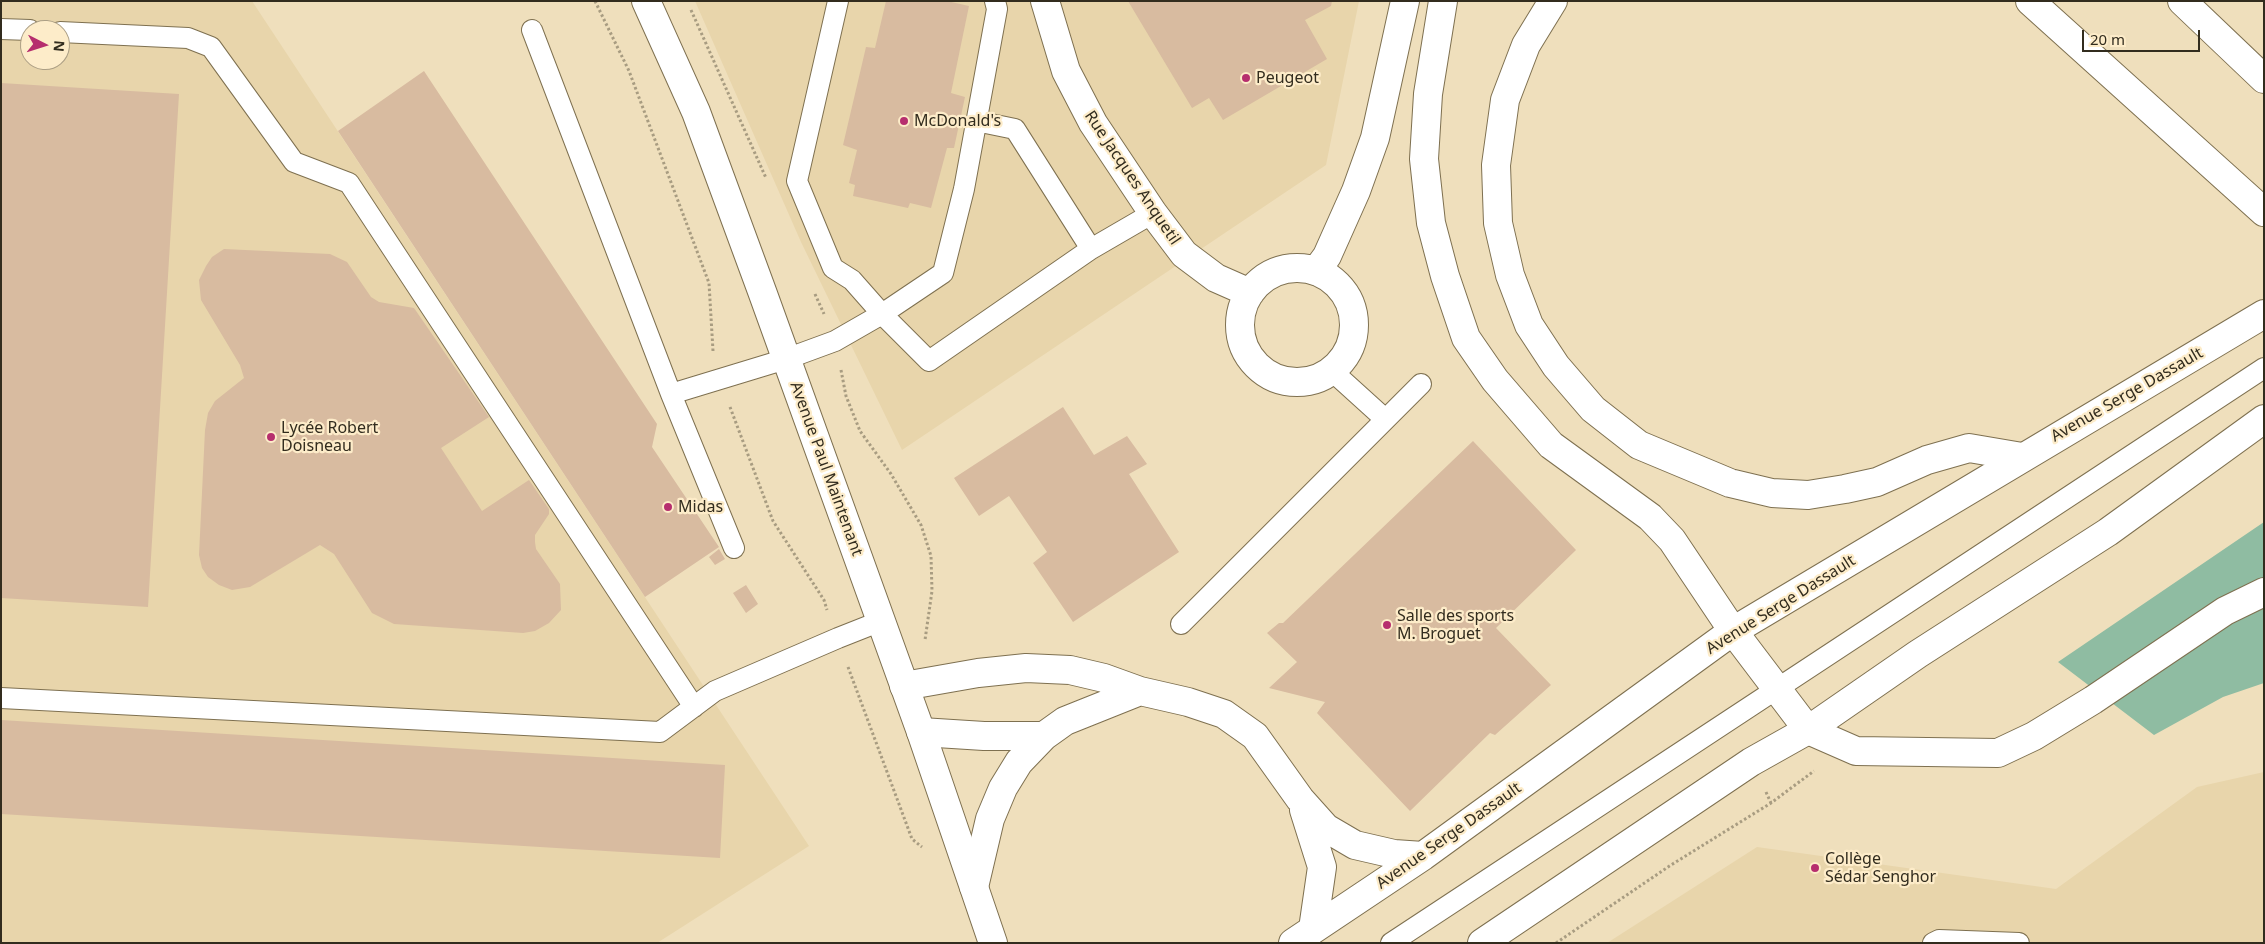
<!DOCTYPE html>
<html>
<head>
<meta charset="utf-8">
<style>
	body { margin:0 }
	#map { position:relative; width:2265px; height:944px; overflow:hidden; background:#efdfbc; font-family:"Noto Sans",sans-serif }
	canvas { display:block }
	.frame { position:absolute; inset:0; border:2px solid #322c1e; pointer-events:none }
	.north { position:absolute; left:20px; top:20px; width:50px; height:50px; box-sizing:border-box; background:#fdecc9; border:1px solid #ac9f85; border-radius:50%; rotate:95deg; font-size:14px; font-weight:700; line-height:20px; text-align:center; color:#322c1e }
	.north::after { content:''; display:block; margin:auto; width:18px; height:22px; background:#b62e6e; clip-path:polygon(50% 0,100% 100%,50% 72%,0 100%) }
	.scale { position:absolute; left:2082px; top:30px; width:118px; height:22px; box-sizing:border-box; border:2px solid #322c1e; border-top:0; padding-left:6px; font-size:15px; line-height:18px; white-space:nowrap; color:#322c1e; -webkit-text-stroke:4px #fdecc9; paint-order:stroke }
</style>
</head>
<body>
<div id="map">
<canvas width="2265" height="944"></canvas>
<div class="frame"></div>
<div class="north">N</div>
<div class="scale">20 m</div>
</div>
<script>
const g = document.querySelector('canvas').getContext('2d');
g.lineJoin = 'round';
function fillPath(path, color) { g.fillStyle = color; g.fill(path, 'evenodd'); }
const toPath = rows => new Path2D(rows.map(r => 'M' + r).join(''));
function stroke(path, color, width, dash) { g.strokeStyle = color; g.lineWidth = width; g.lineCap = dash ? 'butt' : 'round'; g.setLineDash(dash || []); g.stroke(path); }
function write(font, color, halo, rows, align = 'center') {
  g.font = font + ' "Noto Sans",sans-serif'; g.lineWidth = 4.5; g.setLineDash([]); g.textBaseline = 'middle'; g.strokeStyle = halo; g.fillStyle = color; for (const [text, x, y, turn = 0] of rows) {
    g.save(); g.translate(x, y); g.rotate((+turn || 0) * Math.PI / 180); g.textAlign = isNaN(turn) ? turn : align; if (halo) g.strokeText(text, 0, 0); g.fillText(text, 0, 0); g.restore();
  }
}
fillPath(toPath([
	[1,1,252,1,809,846,657,943,1,943],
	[30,30,60,30,60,60,30,60],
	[695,1,1359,1,1326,165,902,450,801,242],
	[2264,772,2264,943,1607,943,1757,847,2056,889,2197,787]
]), '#e8d5ab');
fillPath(toPath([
	[2264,522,2264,683,2223,697,2154,735,2058,662]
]), '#8fbca2');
fillPath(toPath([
	[886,1,947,1,969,6,951,93,965,97,954,148,947,148,931,208,910,203,908,208,853,196,855,185,849,183,857,150,843,145,866,47,875,48],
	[1128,1,1332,1,1331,6,1305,20,1327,59,1223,120,1209,98,1192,108],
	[424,71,657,424,652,447,719,547,645,597,338,131],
	[1,83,179,94,148,607,1,598],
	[224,249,330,254,347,262,371,297,379,302,414,308,489,417,441,448,482,511,529,480,549,509,549,514,535,535,535,542,536,549,560,584,561,610,549,623,535,631,523,633,394,624,372,613,334,554,320,545,250,587,232,590,219,585,208,577,202,568,199,555,205,430,208,413,215,401,244,378,240,365,201,300,199,280,206,266,212,257],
	[1063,407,1094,455,1127,436,1147,464,1129,474,1179,552,1073,622,1033,563,1047,552,1009,496,979,516,954,478],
	[1473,441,1576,550,1496,628,1551,685,1495,735,1490,733,1410,811,1317,713,1325,702,1269,688,1297,662,1267,633,1279,623,1283,623],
	[719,549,725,559,715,565,709,557],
	[746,585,758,604,746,613,733,593],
	[1,720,725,765,720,858,1,814]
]), '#d8bba0');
const service = toPath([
	[838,1,797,181,833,268,852,280,882,314,943,273,964,189,997,9,995,1],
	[1,29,30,30],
	[532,30,671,394,734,548],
	[60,32,188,38,211,47,294,162,349,183,694,707],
	[976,121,1015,129,1091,249],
	[1332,371,1385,419],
	[671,394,786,359,835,341,882,314,929,361,1091,249,1153,213],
	[1181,624,1421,384],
	[1,698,660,732,715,691,838,638,881,621],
	[1391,943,2264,368],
	[1933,943,1939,940,2019,943]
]);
const minor = toPath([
	[1045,1,1066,71,1093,123,1153,213,1184,254,1216,278,1250,293],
	'1240 325a57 57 0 1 1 114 0a57 57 0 1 1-114 0Z'
]);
const tertiary = toPath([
	[646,1,696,112,763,294,921,732,993,943]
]);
const primary = toPath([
	[904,686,978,673,1026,668,1070,670,1104,678,1140,691,1188,702,1224,714,1255,736,1300,799,1326,828,1355,845,1394,854,1423,856],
	[921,732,984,736,1044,736],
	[1304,810,1322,867,1313,929],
	[974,887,990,819,1003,788,1019,762,1044,736,1065,721,1140,691],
	[1293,943,1423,856,1733,631,2264,314],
	[1482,943,1751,762,1808,730,1918,654,2108,532,2264,419]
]);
const trunk = toPath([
	[1443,1,1428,94,1424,159,1431,223,1445,276,1466,338,1495,380,1551,445,1650,517,1672,540,1733,631,1808,730,1856,751,1998,753,2034,736,2093,700,2225,611,2264,592],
	[1553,1,1526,45,1505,100,1496,165,1498,223,1510,275,1529,325,1556,366,1593,409,1639,445,1730,483,1772,493,1808,495,1845,489,1877,482,1927,460,1969,448,2022,457],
	[2030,1,2264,212],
	[2182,1,2264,79],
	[1316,271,1327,256,1356,191,1375,138,1405,1]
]);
stroke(service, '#7e7050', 22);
stroke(minor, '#7e7050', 30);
stroke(tertiary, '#7e7050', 30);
stroke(primary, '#7e7050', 30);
stroke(trunk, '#7e7050', 30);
stroke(toPath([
	[595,1,629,71,709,283,713,351],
	[691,10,766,178],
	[815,294,824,314],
	[841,370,846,396,860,431,891,474,921,525,931,556,932,591,925,640],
	[730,407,773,521,824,600,827,610],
	[848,667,912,839,922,847],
	[1766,792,1771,803],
	[1556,943,1671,865,1771,803,1814,771]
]), '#a89c81', 3, [2.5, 2.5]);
stroke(service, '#fff', 20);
stroke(minor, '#fff', 28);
stroke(tertiary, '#fff', 28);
stroke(primary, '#fff', 28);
stroke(trunk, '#fff', 28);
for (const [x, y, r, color] of [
	[1246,78,5,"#b62e6e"],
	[904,121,5,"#b62e6e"],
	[271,437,5,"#b62e6e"],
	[668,507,5,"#b62e6e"],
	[1387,625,5,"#b62e6e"],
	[1815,868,5,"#b62e6e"]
]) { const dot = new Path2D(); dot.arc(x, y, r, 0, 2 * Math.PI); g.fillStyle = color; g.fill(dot); stroke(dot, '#fdecc9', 2); }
write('16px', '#322c1e', '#fdecc9', [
	["Peugeot",1256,78],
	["McDonald's",914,121],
	["Lycée Robert",281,428],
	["Doisneau",281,446],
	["Midas",678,507],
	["Salle des sports",1397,616],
	["M. Broguet",1397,634],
	["Collège",1825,859],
	["Sédar Senghor",1825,877]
], 'left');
write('16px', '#322c1e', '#fdecc9', [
	["Rue Jacques Anquetil",1132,178,56],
	["Avenue Serge Dassault",2127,395,-30],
	["Avenue Paul Maintenant",826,469,70],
	["Avenue Serge Dassault",1781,605,-32],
	["Avenue Serge Dassault",1449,836,-35]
]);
</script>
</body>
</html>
